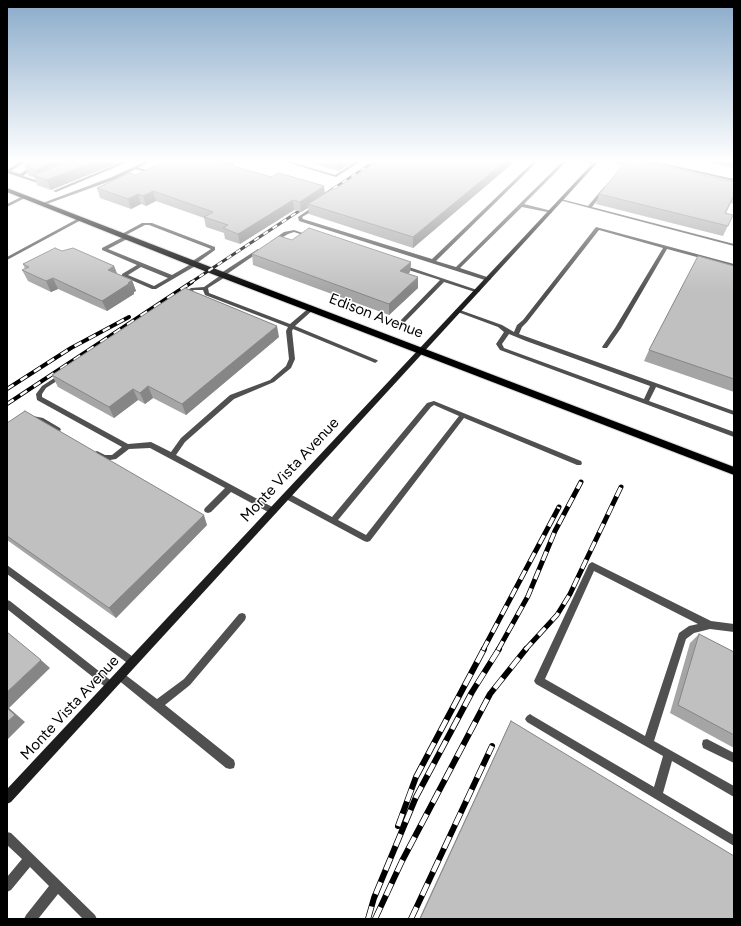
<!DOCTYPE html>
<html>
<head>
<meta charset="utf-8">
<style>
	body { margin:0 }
	#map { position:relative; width:741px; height:926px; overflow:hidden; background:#fff; font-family:Figtree,sans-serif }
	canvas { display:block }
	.frame { position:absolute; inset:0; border:8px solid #000; pointer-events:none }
</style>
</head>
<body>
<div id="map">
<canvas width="741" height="926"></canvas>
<div class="frame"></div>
</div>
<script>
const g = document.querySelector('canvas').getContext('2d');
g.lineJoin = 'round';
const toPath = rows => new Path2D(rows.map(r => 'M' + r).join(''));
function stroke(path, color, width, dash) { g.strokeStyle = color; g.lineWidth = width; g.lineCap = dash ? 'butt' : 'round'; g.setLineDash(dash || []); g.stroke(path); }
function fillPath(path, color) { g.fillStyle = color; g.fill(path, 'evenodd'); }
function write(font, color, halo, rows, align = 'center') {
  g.font = font + ' Figtree,sans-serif'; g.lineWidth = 3; g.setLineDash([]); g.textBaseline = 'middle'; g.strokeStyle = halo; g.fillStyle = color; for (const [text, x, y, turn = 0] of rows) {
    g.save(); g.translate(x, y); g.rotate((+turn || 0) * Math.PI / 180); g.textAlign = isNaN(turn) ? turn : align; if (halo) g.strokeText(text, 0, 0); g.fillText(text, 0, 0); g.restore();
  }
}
const primary = toPath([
	[7,188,213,268,734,467,734,475,207,272,7,192,7,188]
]);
stroke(primary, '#dbdbdb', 2);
fillPath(toPath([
	[20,162,25,162,11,171,20,174,37,162,42,162,23,176,38,181,44,179,45,179,45,181,38,183,7,173,7,170,20,162],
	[122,162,128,162,56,192,53,191,122,162],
	[285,162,291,162,335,175,355,162,360,162,336,177,285,162],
	[533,162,537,162,436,261,456,267,562,162,566,162,524,204,552,211,552,213,522,207,460,268,490,278,491,279,488,281,299,221,298,217,314,206,318,206,318,208,302,217,303,219,432,259,533,162],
	[583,162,590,162,596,164,594,165,583,162],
	[613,162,620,162,634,166,632,167,613,162],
	[649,162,657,162,734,179,734,181,649,162],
	[136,167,154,172,155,173,153,174,135,169,135,167,136,167],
	[604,187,607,188,592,207,734,244,734,246,559,200,561,199,588,206,604,187],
	[23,196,27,197,7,207,7,204,23,196],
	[79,218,83,219,7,260,7,257,79,218],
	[142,223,152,223,215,247,215,250,197,263,197,265,156,289,152,289,122,276,122,274,137,265,102,250,102,248,125,236,129,236,129,238,108,249,172,275,191,264,191,262,211,249,149,225,145,225,124,236,120,235,142,223],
	[141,267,168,278,154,286,128,275,141,267],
	[596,227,734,264,734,267,667,249,621,328,607,348,603,348,602,347,615,328,663,248,599,230,527,322,522,327,519,334,734,411,734,415,656,387,649,401,734,432,734,437,500,350,496,344,504,332,498,327,455,311,456,310,460,310,502,325,514,332,517,325,523,320,596,227],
	[509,334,526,341,650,386,644,399,504,348,502,344,509,334],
	[294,230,311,236,309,237,294,232,288,234,275,242,271,241,284,232,294,230],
	[258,249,262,250,227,274,227,276,208,288,209,293,290,324,310,307,314,307,314,309,295,326,377,360,378,361,375,363,373,362,293,329,292,331,295,359,291,368,274,382,234,399,185,442,176,455,276,509,277,511,276,513,273,514,270,513,231,492,211,512,208,513,205,512,204,510,205,508,225,488,150,448,129,449,116,459,104,461,102,460,95,456,94,454,95,452,97,451,105,455,112,455,122,447,37,400,36,394,42,386,59,375,63,375,64,376,63,377,46,388,42,394,42,397,128,444,151,442,171,452,181,438,230,395,270,380,286,366,289,359,286,331,288,327,205,295,203,290,194,290,183,297,180,295,191,288,204,287,221,275,221,273,258,249],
	[399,265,403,265,480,291,477,293,475,292,444,282,405,322,401,322,401,320,440,280,399,267,399,265],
	[434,401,581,461,582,463,581,465,577,465,464,418,370,541,367,542,364,541,284,498,283,496,284,494,290,494,332,517,427,403,434,401],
	[434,405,459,416,366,535,338,520,431,407,434,405],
	[31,416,33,416,43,418,60,428,61,430,58,432,56,432,39,422,31,420,30,418,31,416],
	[592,562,711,621,734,624,734,632,710,629,694,633,686,639,654,741,734,786,734,797,672,761,663,793,734,835,734,846,527,722,525,719,527,716,530,714,533,716,654,787,663,756,536,684,534,681,589,564,592,562],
	[594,571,698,624,689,626,679,633,645,736,545,679,594,571],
	[7,565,136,659,138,662,136,665,133,666,130,665,7,574,7,565],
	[7,600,10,601,114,683,116,686,114,689,111,691,108,689,7,609,7,600],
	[242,613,245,614,246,617,245,620,190,685,165,705,234,760,235,764,234,768,230,769,226,768,117,679,115,676,117,673,120,671,123,673,157,699,184,679,239,614,242,613],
	[707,739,734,753,734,763,703,748,702,744,703,740,707,739],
	[7,832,11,833,95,915,97,919,83,919,58,894,38,919,24,919,26,915,49,886,30,867,11,890,7,892,7,877,22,859,7,845,7,832]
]), '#505050');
fillPath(toPath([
	[144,162,150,162,116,179,44,205,40,204,112,177,144,162]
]), '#505050');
fillPath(toPath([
	[594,162,598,162,11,802,7,804,7,789,594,162]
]), '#1d1d1d');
fillPath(primary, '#000');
const railFar3 = toPath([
	[324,195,374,162],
	[190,283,308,205]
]);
const railFar2 = toPath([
	[7,389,71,348,129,317],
	[7,404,192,282]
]);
const railFar1 = toPath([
	[483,650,559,507],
	[498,650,528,596,555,531,581,482],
	[525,650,557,615,570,594,621,487]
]);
const rail = toPath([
	[398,826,416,777,484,649],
	[368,919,374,898,416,797,472,692,499,649],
	[375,919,402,861,490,694,526,649],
	[411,919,492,746]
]);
stroke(railFar3, '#000', 3);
stroke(railFar2, '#000', 4);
stroke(railFar1, '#000', 5);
stroke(rail, '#000', 6);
stroke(railFar3, '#fff', 2, [5.5]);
stroke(railFar2, '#fff', 2.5, [8]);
stroke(railFar1, '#fff', 3.5, [10]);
stroke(rail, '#fff', 4.5, [13]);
fillPath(toPath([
	[120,162,51,190,37,185,34,177,29,176,25,166],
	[234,162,234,167,271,177,324,186,325,193,335,189,514,162,413,248,309,214,308,208,301,212,294,210,240,244,225,239,224,233,206,227,204,218,156,201,146,206,141,204,131,209,100,198,97,188,136,175],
	[307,162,353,162,338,171],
	[705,162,734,162,734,168],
	[734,182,734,204,731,203,726,213,733,215,723,236,596,204,599,194],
	[292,240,411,262,410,272,408,274,418,288,389,315,253,265,252,254],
	[62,251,114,266,117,274,132,280,136,291,134,292,134,294,107,311,58,289,51,292,28,281,22,270,25,269,23,264],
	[734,266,734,392,644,361,649,350],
	[279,337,186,415,153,398,145,404,138,400,114,418,58,387,52,375],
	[7,423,207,525,116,618,7,540],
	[699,634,734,652,734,748,670,713,690,643],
	[511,721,734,919,419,919,507,729]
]), '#a5a5a5');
fillPath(toPath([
	[53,162,78,162,39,177,36,170],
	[93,162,120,162,51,190,47,180],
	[225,162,234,162,234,168,223,163],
	[338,162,353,162,338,171],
	[504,162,514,162,413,248,413,237],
	[324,186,325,196,308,204,308,208,301,212,300,202],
	[153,191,156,201,146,206,143,196],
	[138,194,141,204,131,209,128,199],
	[293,200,294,210,240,244,238,234],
	[411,262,410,272,400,282,400,271],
	[114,266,118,276,108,270],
	[418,277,418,288,389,315,389,304],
	[53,278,58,289,51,292,46,281],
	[132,280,136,291,134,292,134,294,107,311,102,301],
	[277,326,279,337,186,415,182,404],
	[148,386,153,398,145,404,140,393],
	[133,389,138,400,114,418,109,407],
	[204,515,207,525,116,618,109,608],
	[41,660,50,668,9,708,25,722,7,740,7,692]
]), '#868686');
const building = toPath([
	[32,162,53,162,36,170,25,166,32,162],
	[67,162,93,162,47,180,33,175,67,162],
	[163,162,225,162,223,163,271,177,279,173,324,186,300,202,293,200,238,234,223,228,228,225,204,217,213,212,153,191,143,196,138,194,128,199,97,188,129,173,136,175,163,162],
	[376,162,504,162,413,237,308,204,332,189,335,189,376,162],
	[626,162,643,162,734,182,734,195,725,213,733,215,728,226,599,194,626,162],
	[309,228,411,262,400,271,418,277,389,304,252,254,279,236,292,240,309,228],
	[55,248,62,251,73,248,114,266,108,270,132,280,128,283,130,283,102,301,53,278,46,281,22,270,29,267,23,264,55,248],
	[698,256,734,266,734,379,649,350,698,256],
	[185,288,277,326,182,404,148,386,140,393,133,389,109,407,52,375,185,288],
	[25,411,204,515,109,608,7,536,7,423,25,411],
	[7,632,41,660,7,692,7,632],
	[699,634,734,652,734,735,678,705,699,634],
	[7,708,15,715,7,722,7,708],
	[511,721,734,856,734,919,420,919,511,721]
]);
fillPath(building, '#c0c0c0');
stroke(building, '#868686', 1);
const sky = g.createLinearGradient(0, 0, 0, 292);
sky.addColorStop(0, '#8aabca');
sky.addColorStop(0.55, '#fff');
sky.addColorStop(1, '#ffffff00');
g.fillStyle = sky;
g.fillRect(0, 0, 741, 292);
write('15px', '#000', '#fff', [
	["Edison Avenue",376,316,21],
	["Monte Vista Avenue",290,470,-47],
	["Monte Vista Avenue",70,708,-47]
]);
</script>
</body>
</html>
